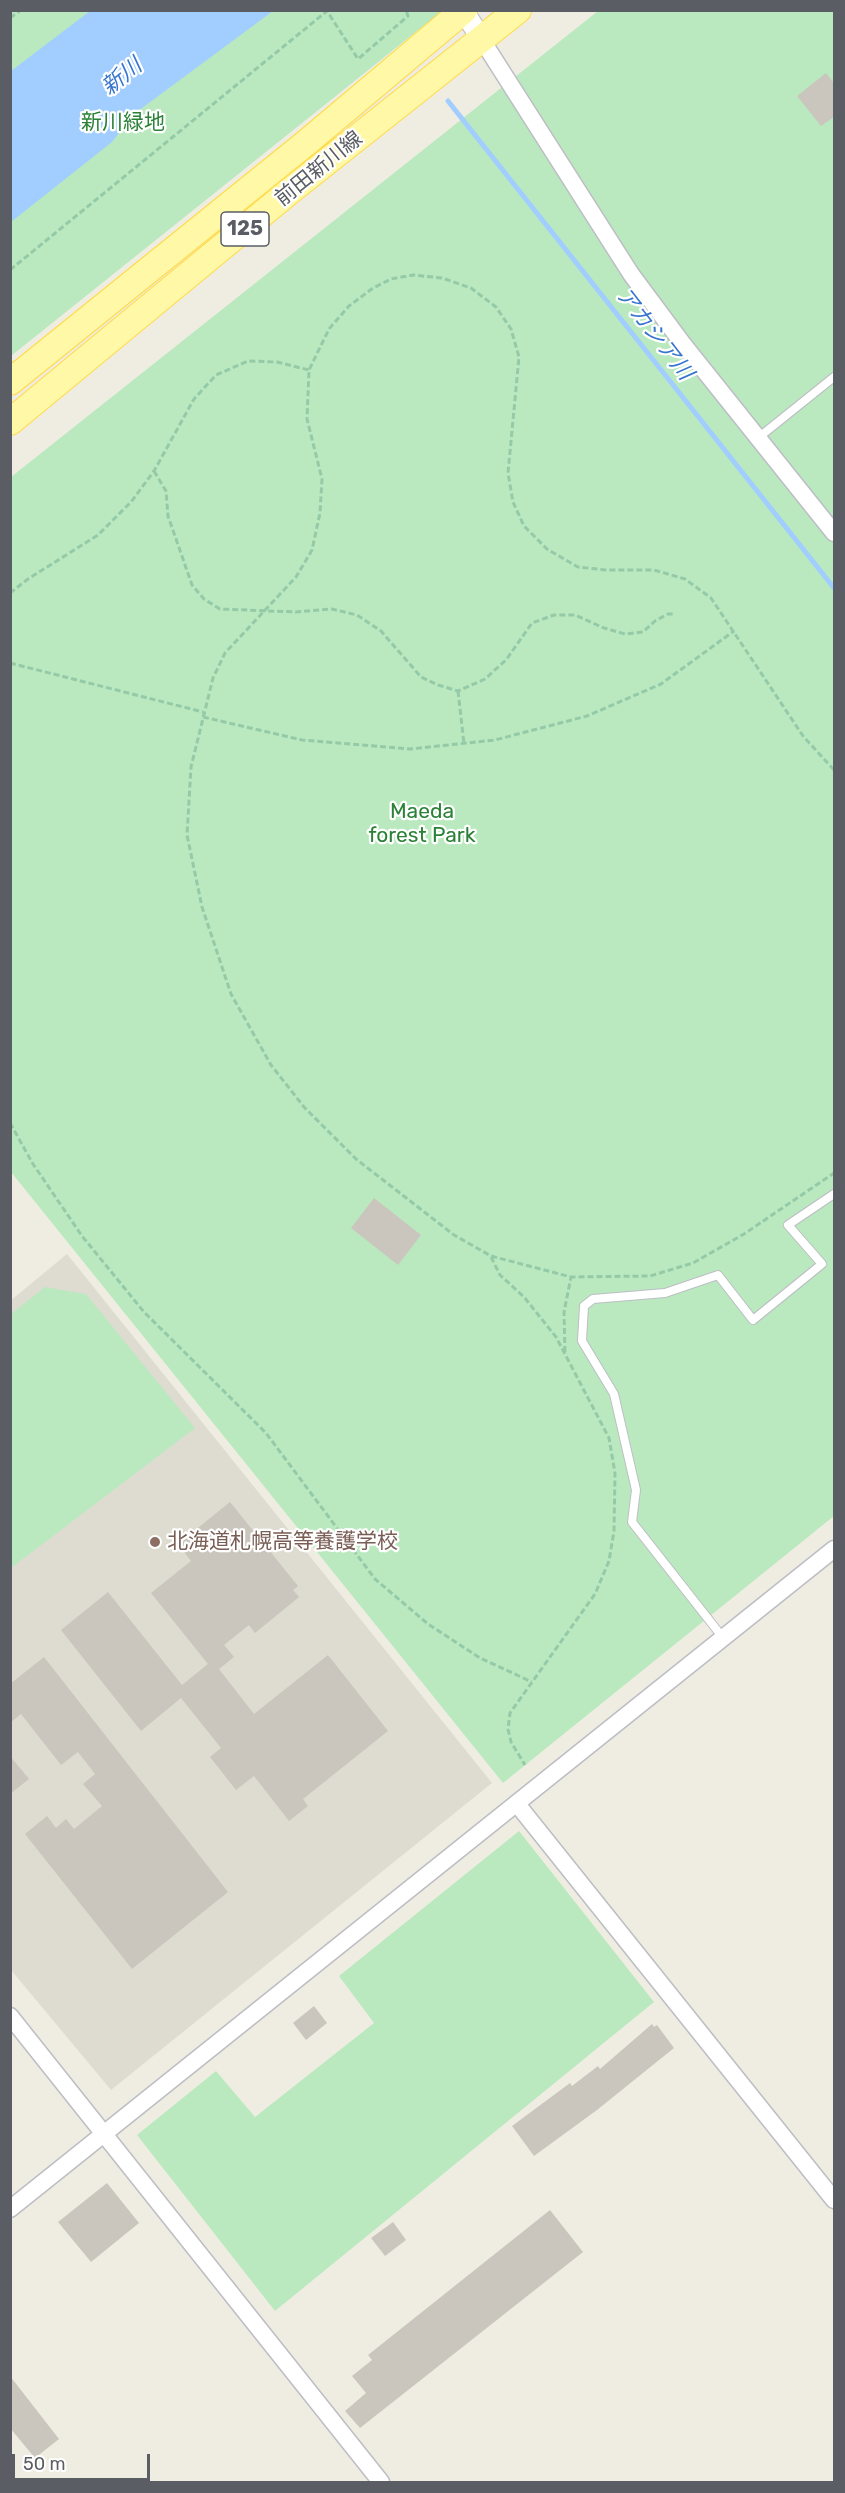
<!DOCTYPE html>
<html>
<head>
<meta charset="utf-8">
<style>
	body { margin:0 }
	#map { position:relative; width:845px; height:2493px; overflow:hidden; background:#efede1; font-family:Rubik,sans-serif }
	canvas { display:block }
	.frame { position:absolute; inset:0; border:12px solid #5a5e64; pointer-events:none }
	.scale { position:absolute; left:12px; top:2454px; width:138px; height:27px; box-sizing:border-box; border:3px solid #5a5e64; border-top:0; padding-left:8px; font-size:18px; line-height:21px; white-space:nowrap; color:#5a5e64; -webkit-text-stroke:4px #fff; paint-order:stroke }
</style>
</head>
<body>
<div id="map">
<canvas width="845" height="2493"></canvas>
<div class="frame"></div>
<div class="scale">50 m</div>
</div>
<script>
const g = document.querySelector('canvas').getContext('2d');
g.lineJoin = 'round';
function fillPath(path, color) { g.fillStyle = color; g.fill(path, 'evenodd'); }
const toPath = rows => new Path2D(rows.map(r => 'M' + r).join(''));
function stroke(path, color, width, dash) { g.strokeStyle = color; g.lineWidth = width; g.lineCap = dash ? 'butt' : 'round'; g.setLineDash(dash || []); g.stroke(path); }
function write(font, color, halo, rows, align = 'center') {
  g.font = font + ' Rubik,"Noto Sans JP",sans-serif'; g.lineWidth = 4.5; g.setLineDash([]); g.textBaseline = 'middle'; g.strokeStyle = halo; g.fillStyle = color; for (const [text, x, y, turn = 0] of rows) {
    g.save(); g.translate(x, y); g.rotate((+turn || 0) * Math.PI / 180); g.textAlign = isNaN(turn) ? turn : align; if (halo) g.strokeText(text, 0, 0); g.fillText(text, 0, 0); g.restore();
  }
}
fillPath(toPath([
	[67,1254,492,1783,111,2090,11,1970,10,1301]
]), '#dedcd0');
fillPath(toPath([
	[11,11,442,11,11,356],
	[598,11,834,11,834,1516,503,1783,11,1172,11,477],
	[45,1287,86,1294,195,1428,11,1568,11,1314],
	[519,1831,654,2002,275,2311,137,2135,216,2071,255,2117,374,2023,339,1976]
]), '#bbe9bf');
fillPath(toPath([
	[90,11,273,11,134,114,112,142,11,222,11,71]
]), '#a1ceff');
stroke(toPath([
	[448,101,834,588]
]), '#a1ceff', 5);
fillPath(toPath([
	[826,73,834,83,834,117,821,126,797,96],
	[374,1198,421,1235,398,1265,351,1228],
	[230,1502,298,1586,293,1590,299,1597,255,1633,249,1625,224,1645,234,1657,219,1669,254,1714,328,1655,388,1731,303,1799,308,1806,289,1821,254,1776,236,1790,210,1757,221,1748,181,1698,141,1731,61,1630,108,1592,182,1685,208,1664,151,1593,191,1561,178,1544],
	[44,1657,228,1892,132,1969,25,1834,47,1816,56,1828,66,1819,74,1829,102,1806,83,1784,95,1774,78,1752,61,1765,21,1714,10,1723,10,1684],
	[10,1756,29,1779,10,1794],
	[314,2006,327,2023,306,2040,293,2023],
	[652,2024,654,2027,657,2025,674,2048,597,2110,534,2156,512,2126,570,2083,572,2086,598,2066,600,2069],
	[107,2183,139,2223,91,2262,58,2222],
	[550,2210,583,2252,360,2428,345,2411,366,2393,352,2376,372,2360,368,2355],
	[393,2222,406,2240,385,2256,371,2238],
	[10,2376,59,2439,35,2458,10,2428]
]), '#cac6be');
const service = toPath([
	[758,438,834,377],
	[724,1639,632,1522,636,1490,614,1394,582,1341,584,1306,593,1299,665,1293,718,1275,753,1320,822,1264,788,1225,834,1194]
]);
const minor = toPath([
	[482,40,631,274,683,344,834,533],
	[517,1804,834,2200],
	[10,2016,381,2482],
	[10,2209,834,1549]
]);
const tertiary = toPath([
	[463,10,482,40]
]);
const primary = toPath([
	[10,382,306,143,464,10],
	[10,422,290,191,518,10]
]);
stroke(service, '#bcbec4', 10);
stroke(minor, '#bcbec4', 19);
stroke(tertiary, '#bcbec4', 22);
stroke(primary, '#ffda4a', 28);
stroke(toPath([
	[10,18,21,10],
	[10,270,327,11,358,59,408,16,406,10],
	[154,471,166,491,168,516,192,585,204,599,220,609,296,612,332,609,357,615,381,631,421,677,438,685,458,691,485,679,506,660,532,623,554,615,575,615,604,628,625,634,643,632,655,621,668,614,675,614],
	[10,593,28,579,98,535,131,502,154,471,194,399,216,375,248,361,277,362,309,370],
	[10,663,203,712],
	[458,691,464,744],
	[203,717,302,740,410,749,495,740,587,716,661,684,734,631],
	[834,770,803,736,711,598,685,579,654,570,606,570,578,567,547,549,524,526,513,502,508,473,519,357,511,329,496,307,471,288,442,278,413,275,391,279,373,288,349,306,329,329,309,370,307,419,322,479,320,513,312,550,296,577,225,653,213,678,191,767,187,835,202,907,231,994,271,1065,304,1107,356,1159,454,1235,491,1256,571,1277,650,1276,693,1263,744,1234,834,1173],
	[10,1123,33,1164,82,1236,144,1312,266,1433,375,1579,428,1624,480,1658,532,1682],
	[491,1257,500,1275,524,1297,556,1337,609,1438,615,1473,614,1531,609,1561,595,1594,510,1713,508,1729,511,1742,525,1765],
	[565,1352,564,1312,571,1277]
]), '#94caa7', 3, [6, 3]);
stroke(service, '#fff', 8);
stroke(minor, '#fff', 16);
stroke(tertiary, '#fff', 20);
stroke(primary, '#fff8a6', 26);
for (const [x, y, r, color] of [
	[155,1542,6,"#8d6e63"]
]) { const dot = new Path2D(); dot.arc(x, y, r, 0, 2 * Math.PI); g.fillStyle = color; g.fill(dot); stroke(dot, '#fff', 2); }
for (const [x, y, w] of [
	[245,229,48]
]) { const box = new Path2D(); box.roundRect(x - w / 2, y - 17, w, 34, 4.5); g.fillStyle = '#fff'; g.fill(box); stroke(box, '#5a5e64', 1.5); }
write('bold 20px', '#5a5e64', null, [
	["125",245,229]
]);
write('21px', '#2b8237', '#fff', [
	["新川緑地",123,123],
	["Maeda",422,812],
	["forest Park",422,836]
]);
write('21px', '#5a5e64', '#fff', [
	["前田新川線",319,169,-39]
]);
write('21px', '#785e54', '#fff', [
	["北海道札幌高等養護学校",167,1542]
], 'left');
write('italic 22px', '#3875ce', '#fff', [
	["新川",122,77,-39],
	["アカシア川",654,334,52]
]);
</script>
</body>
</html>
